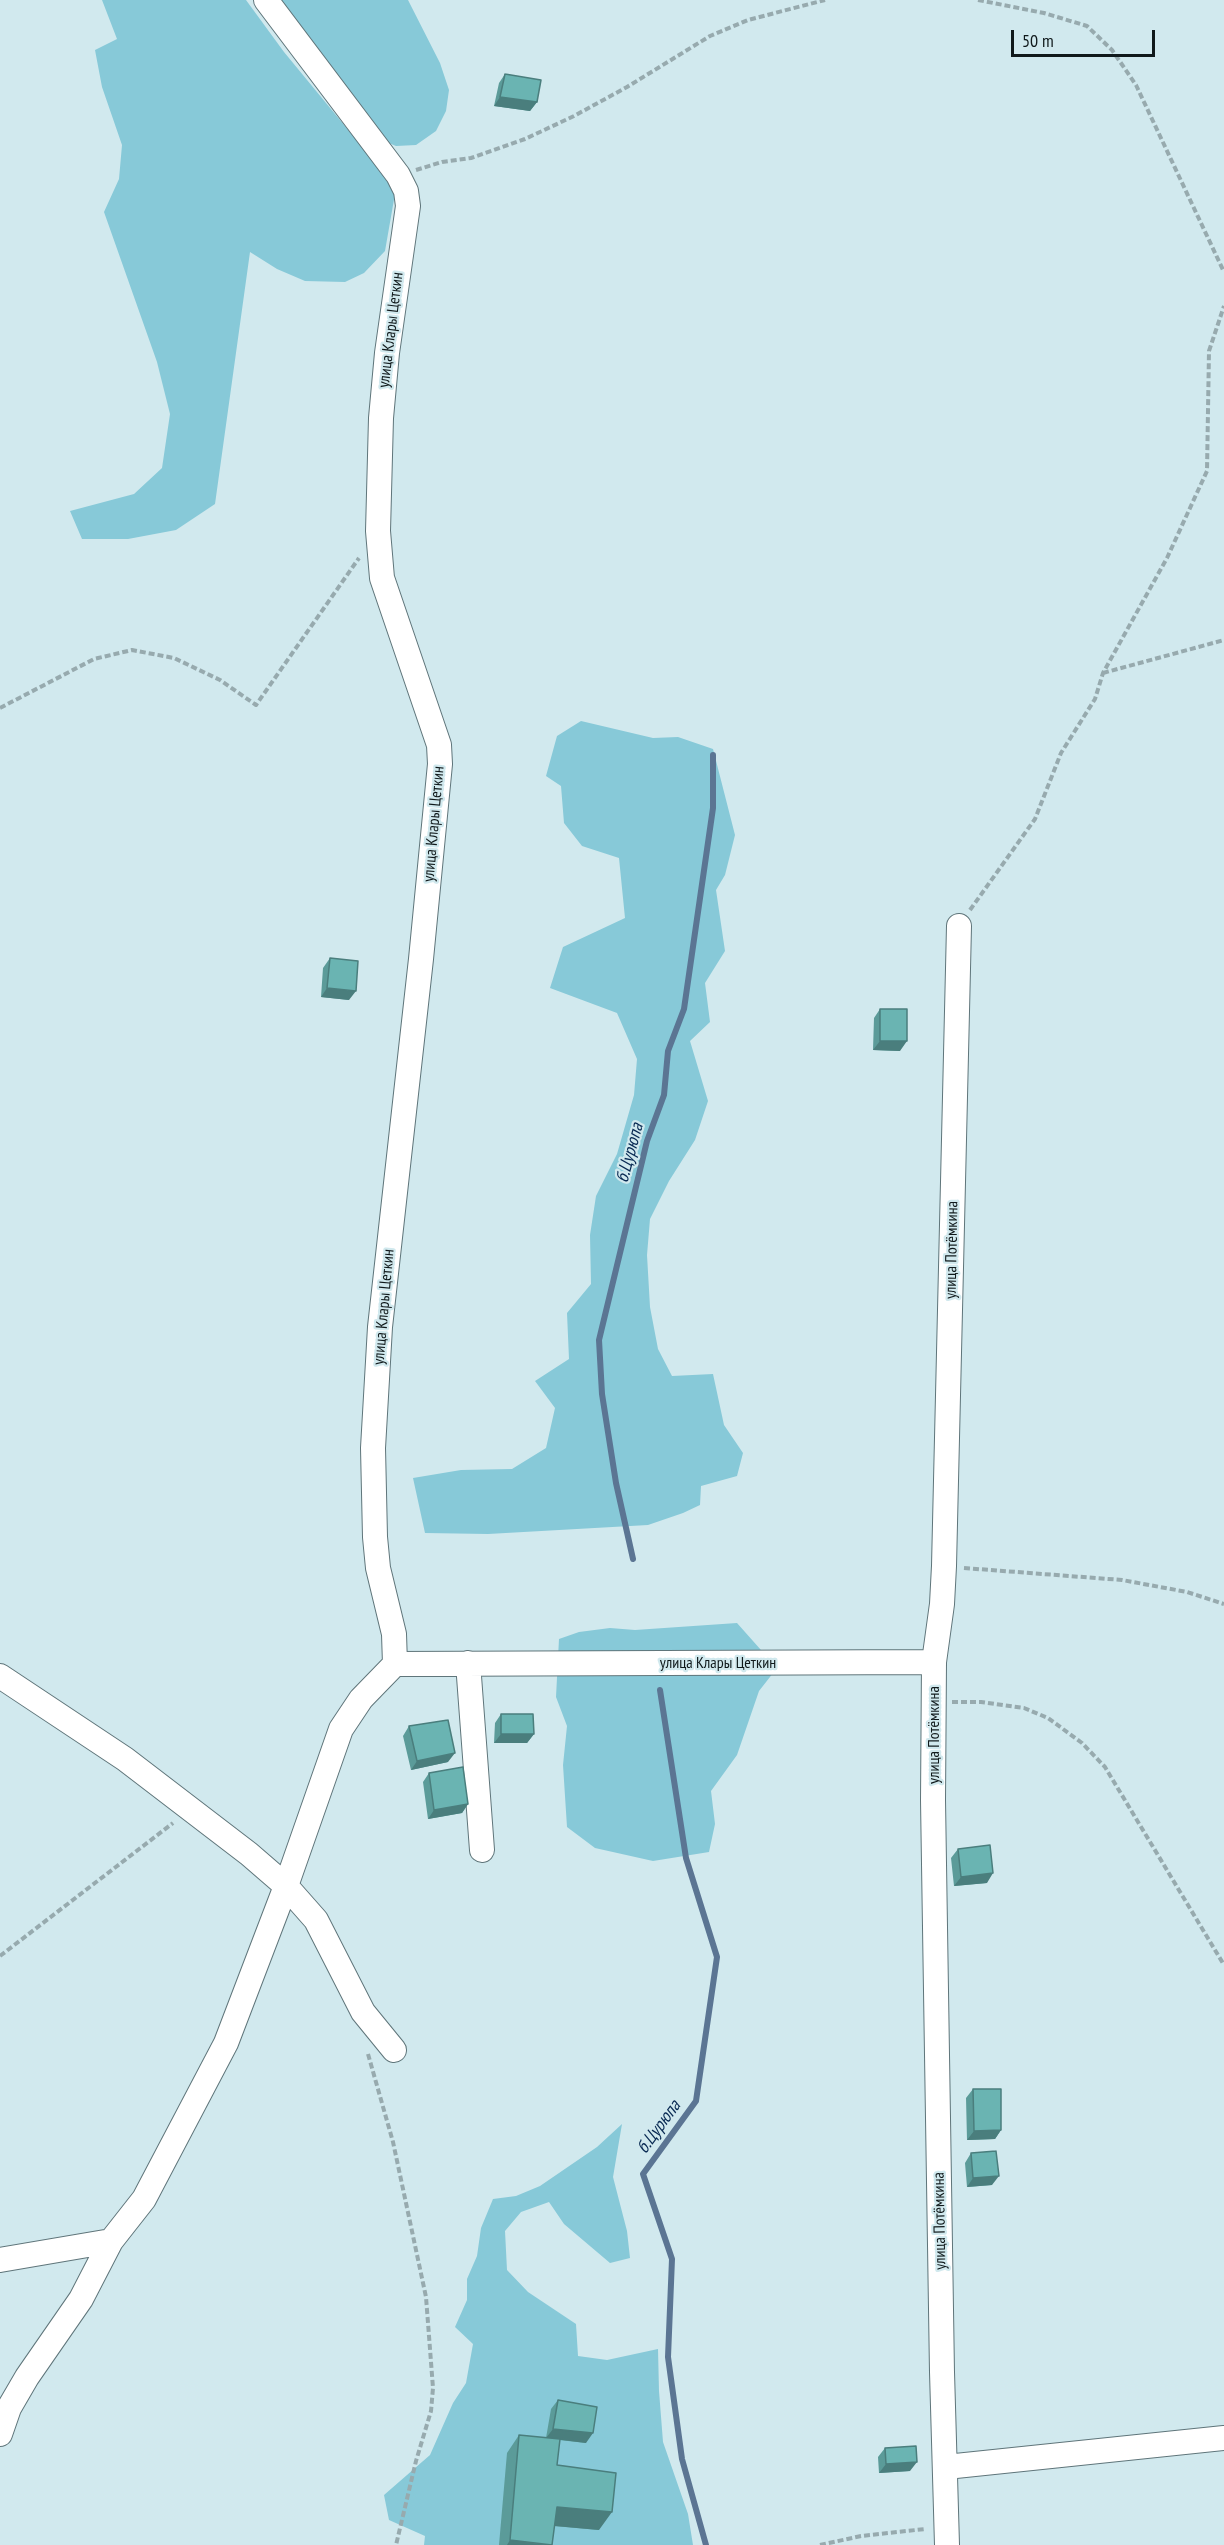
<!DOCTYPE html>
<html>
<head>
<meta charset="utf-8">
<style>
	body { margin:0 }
	#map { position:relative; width:1224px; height:2545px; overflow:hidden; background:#d1e9ee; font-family:"PT Sans Narrow",sans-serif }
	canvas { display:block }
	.scale { position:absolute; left:1011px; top:30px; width:144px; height:27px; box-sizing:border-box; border:3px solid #10191b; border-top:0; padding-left:8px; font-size:18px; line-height:21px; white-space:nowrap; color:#10191b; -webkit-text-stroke:4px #d1e9ee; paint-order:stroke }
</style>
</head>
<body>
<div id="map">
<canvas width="1224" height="2545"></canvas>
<div class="scale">50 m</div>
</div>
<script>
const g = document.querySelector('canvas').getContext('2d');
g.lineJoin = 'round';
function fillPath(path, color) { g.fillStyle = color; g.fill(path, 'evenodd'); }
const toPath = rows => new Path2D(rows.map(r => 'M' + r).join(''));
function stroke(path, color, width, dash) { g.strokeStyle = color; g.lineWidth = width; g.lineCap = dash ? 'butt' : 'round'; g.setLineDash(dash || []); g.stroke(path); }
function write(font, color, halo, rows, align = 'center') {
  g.font = font + ' "PT Sans Narrow",sans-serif'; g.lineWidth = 4.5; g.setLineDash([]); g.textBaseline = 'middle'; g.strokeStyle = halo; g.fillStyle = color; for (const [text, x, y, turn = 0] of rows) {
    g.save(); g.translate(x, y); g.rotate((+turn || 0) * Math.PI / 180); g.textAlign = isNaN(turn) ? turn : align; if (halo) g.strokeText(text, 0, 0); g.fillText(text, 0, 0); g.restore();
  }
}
fillPath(toPath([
	[102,0,246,0,284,52,396,188,385,251,364,273,345,282,305,281,277,269,250,252,215,504,176,530,128,539,82,539,70,511,134,494,162,468,170,414,157,362,104,212,119,179,122,145,102,87,95,50,117,39],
	[277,0,408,0,440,63,449,90,446,111,436,131,416,145,396,146,379,139],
	[581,721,653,738,678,737,713,749,735,835,725,875,716,890,725,951,705,983,710,1022,690,1041,708,1101,695,1140,669,1181,650,1219,647,1255,650,1307,658,1349,672,1376,713,1374,724,1425,743,1453,737,1476,701,1486,700,1505,683,1513,648,1525,488,1534,425,1533,413,1478,461,1470,512,1469,546,1448,555,1408,535,1381,569,1359,567,1313,591,1284,590,1235,596,1196,617,1154,634,1095,637,1059,617,1013,550,988,563,947,625,918,619,858,582,846,564,823,561,786,546,776,557,736],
	[737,1623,777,1668,759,1691,737,1755,711,1791,715,1824,709,1852,653,1861,595,1848,567,1827,563,1765,567,1726,556,1697,559,1639,579,1632,610,1628,635,1630],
	[622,2124,613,2177,627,2231,630,2258,610,2263,564,2224,549,2202,521,2212,505,2231,507,2270,528,2292,576,2324,578,2356,607,2360,658,2349,659,2391,663,2442,688,2514,693,2545,424,2545,425,2536,389,2520,384,2495,430,2455,453,2403,466,2383,473,2344,455,2327,467,2300,467,2279,477,2256,481,2228,493,2199,516,2196,540,2186,597,2147]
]), '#87c9d8');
stroke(toPath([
	[633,1559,616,1483,602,1394,599,1340,647,1141,664,1095,668,1051,684,1009,713,808,713,755],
	[660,1690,686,1858,717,1957,696,2101,643,2174,672,2259,668,2357,682,2459,706,2545]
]), '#5b7593', 6);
const minor = toPath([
	[468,1663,482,1850],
	[395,1664,934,1662],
	[0,1676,125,1759,249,1854,286,1886,316,1920,363,2012,394,2050],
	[0,2260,111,2241],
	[0,2434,9,2408,27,2377,81,2299,111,2241,144,2199,226,2043,286,1886,341,1729,361,1699,395,1664,394,1634,378,1568,375,1537,373,1448,380,1327,421,959,440,764,439,745,382,578,378,531,381,418,387,353,408,206,406,191,398,175,266,0],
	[946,2467,1224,2438],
	[947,2545,942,2372,933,1800,934,1662,942,1604,944,1566,959,926]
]);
stroke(minor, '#5f757a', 26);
stroke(toPath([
	[978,0,1044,13,1087,26,1112,50,1136,85,1224,272],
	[416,170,442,162,471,158,525,139,574,116,627,87,710,36,748,20,825,0],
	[1103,673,1224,640],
	[0,708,94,659,132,650,174,658,220,680,256,705,359,558],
	[970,910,1035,819,1061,753,1095,699,1103,673,1167,558,1207,471,1209,351,1224,306],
	[964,1568,1122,1580,1187,1592,1224,1604],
	[952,1702,981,1702,1024,1708,1048,1718,1082,1743,1105,1767,1224,1965],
	[0,1956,173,1823],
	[368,2054,393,2142,426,2297,433,2388,431,2411,416,2461,396,2545],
	[820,2545,861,2536,925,2529]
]), '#97aaae', 4, [6, 3]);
stroke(minor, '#fff', 24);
fillPath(toPath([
	[505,74,537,102,530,111,494,106,499,83],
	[330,958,349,1000,321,997,323,968],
	[880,1009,900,1051,873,1050,874,1018],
	[501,1714,534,1734,527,1743,494,1743,495,1723],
	[409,1726,448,1762,411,1770,403,1736],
	[429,1773,468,1804,462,1813,428,1819,423,1782],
	[958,1849,987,1883,954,1886,951,1858],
	[973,2089,1001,2130,995,2139,967,2140,966,2098],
	[971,2153,992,2185,967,2187,965,2163],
	[558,2400,586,2443,559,2440,557,2465,599,2530,554,2526,552,2545,499,2545,507,2453,519,2435,546,2438,551,2409],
	[885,2448,910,2471,879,2473,878,2457]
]), '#5b9b99');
fillPath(toPath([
	[500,97,537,102,530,111,494,106],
	[327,988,356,991,349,1000,321,997],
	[880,1041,907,1041,900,1051,873,1050],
	[501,1734,534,1734,527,1743,494,1743],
	[455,1753,448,1762,411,1770,417,1761],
	[468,1804,462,1813,428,1819,434,1810],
	[993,1873,987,1883,954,1886,961,1877],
	[1001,2130,995,2139,967,2140,974,2131],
	[999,2176,992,2185,967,2187,973,2178],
	[553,2429,593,2433,586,2443,546,2438],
	[917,2462,910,2471,879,2473,886,2464],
	[557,2507,612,2512,599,2530,544,2525],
	[510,2540,547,2545,507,2545]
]), '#4a7e7d');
const building = toPath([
	[505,74,541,80,537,102,500,97,505,74],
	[330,958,358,961,356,991,327,988,330,958],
	[880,1009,907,1009,907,1041,880,1041,880,1009],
	[501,1714,533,1714,534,1734,501,1734,501,1714],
	[448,1720,455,1753,417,1761,409,1726,448,1720],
	[463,1767,468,1804,434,1810,429,1773,463,1767],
	[990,1845,993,1873,961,1877,958,1849,990,1845],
	[973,2089,1001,2089,1001,2130,974,2131,973,2089],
	[996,2151,999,2176,973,2178,971,2153,996,2151],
	[558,2400,597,2407,593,2433,553,2429,558,2400],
	[519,2435,560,2439,557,2465,616,2473,612,2512,557,2507,552,2545,510,2540,519,2435],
	[916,2446,917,2462,886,2464,885,2448,916,2446]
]);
fillPath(building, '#6ab4b2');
stroke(building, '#4a7e7d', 1.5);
write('16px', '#10191b', '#d1e9ee', [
	["улица Клары Цеткин",391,330,-83],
	["улица Клары Цеткин",434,824,-85],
	["улица Потёмкина",952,1250,-89],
	["улица Клары Цеткин",384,1307,-85],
	["улица Клары Цеткин",718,1663],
	["улица Потёмкина",934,1735,-90],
	["улица Потёмкина",940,2221,-91]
]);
write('italic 18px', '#082952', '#d1e9ee', [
	["б.Цурюпа",630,1153,-75],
	["б.Цурюпа",659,2127,-54]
]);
</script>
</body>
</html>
